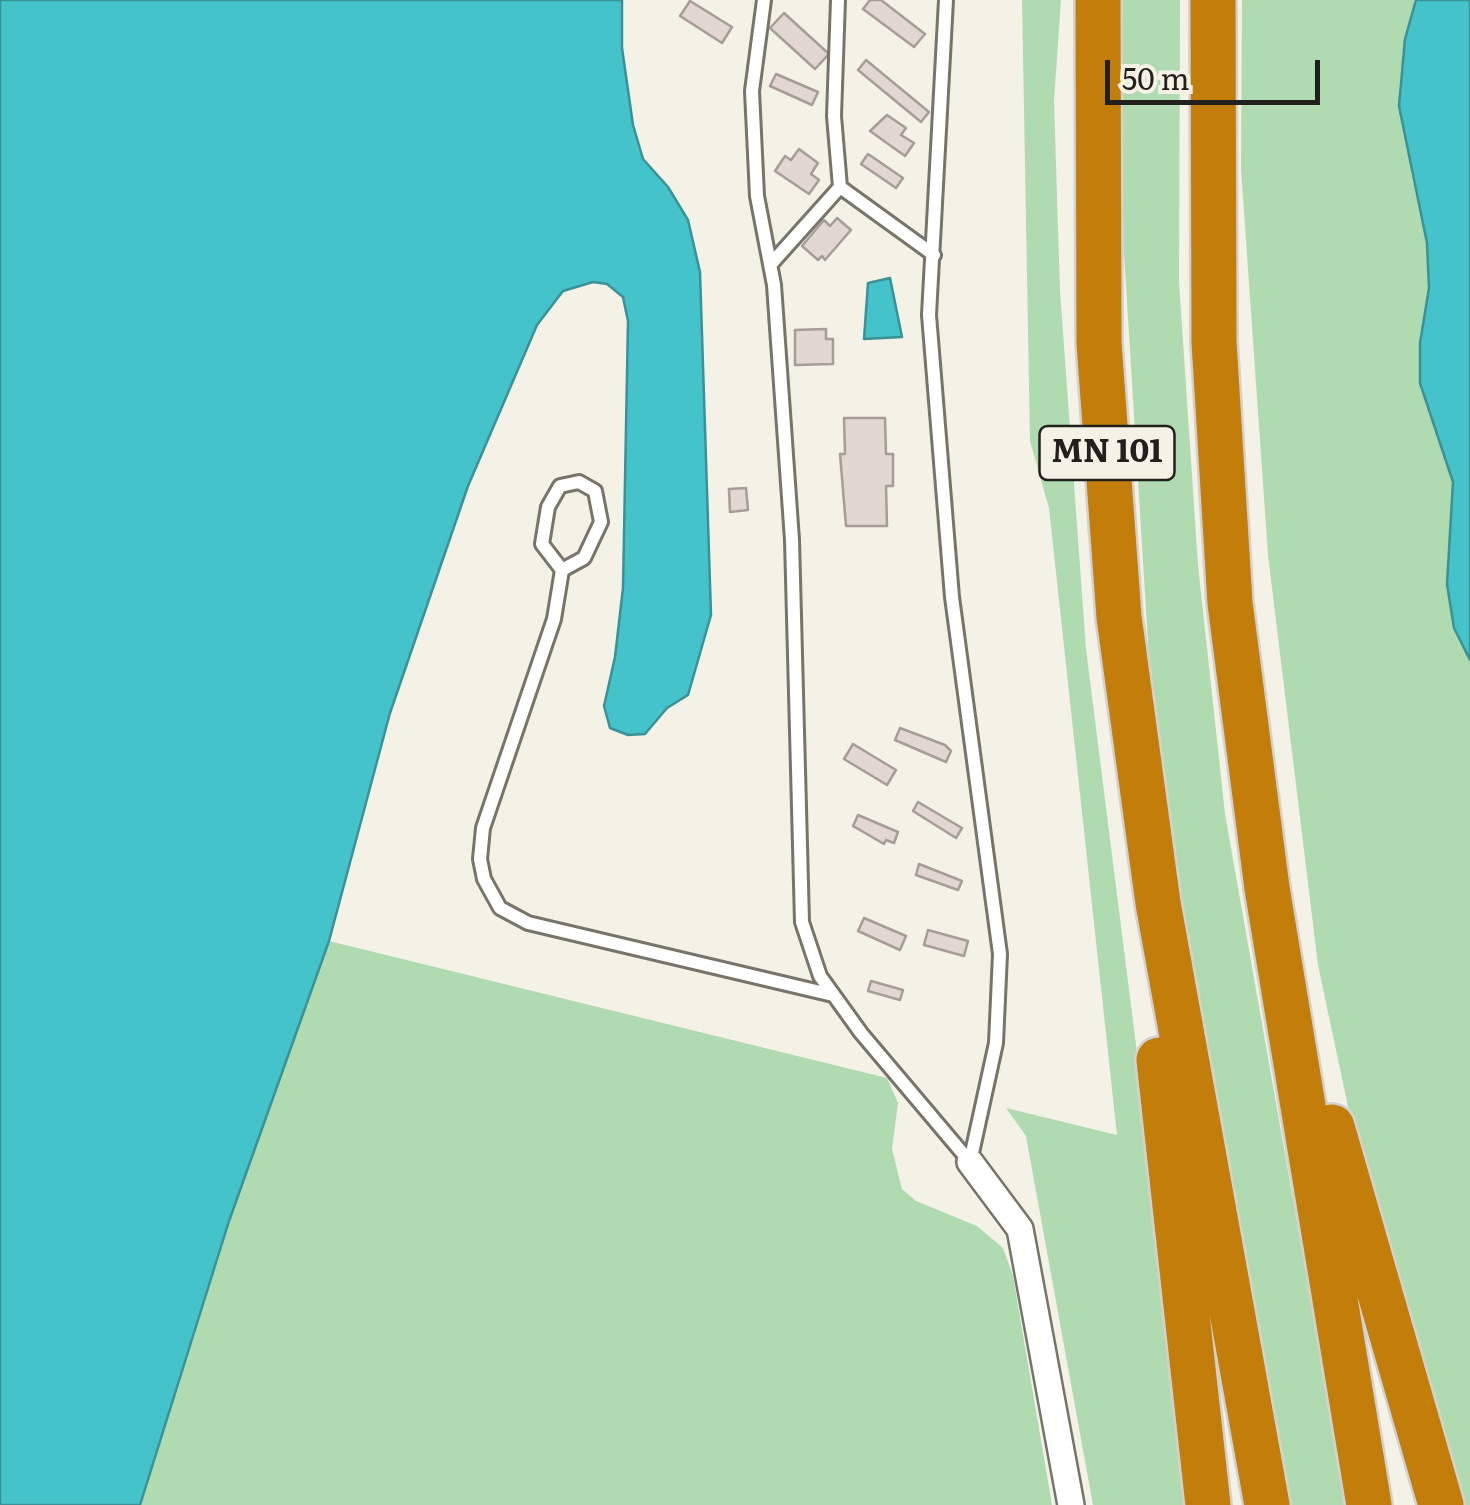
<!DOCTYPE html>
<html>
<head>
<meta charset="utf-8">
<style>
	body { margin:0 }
	#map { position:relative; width:1470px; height:1505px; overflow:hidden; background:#f4f1e7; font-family:Literata,serif }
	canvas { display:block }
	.scale { position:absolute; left:1105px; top:60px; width:215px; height:45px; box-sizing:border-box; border:5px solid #21201c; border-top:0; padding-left:12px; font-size:30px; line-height:35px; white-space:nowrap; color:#21201c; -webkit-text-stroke:8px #f4f1e7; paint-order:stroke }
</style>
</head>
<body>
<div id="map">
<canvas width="1470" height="1505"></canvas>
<div class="scale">50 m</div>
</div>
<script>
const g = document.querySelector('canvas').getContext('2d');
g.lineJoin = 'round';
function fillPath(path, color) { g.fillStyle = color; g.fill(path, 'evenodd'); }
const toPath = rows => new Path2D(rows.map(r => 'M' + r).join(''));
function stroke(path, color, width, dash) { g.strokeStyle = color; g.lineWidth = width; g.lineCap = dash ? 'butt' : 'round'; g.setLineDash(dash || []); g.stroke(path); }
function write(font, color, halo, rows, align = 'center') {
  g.font = font + ' Literata,serif'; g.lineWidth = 8; g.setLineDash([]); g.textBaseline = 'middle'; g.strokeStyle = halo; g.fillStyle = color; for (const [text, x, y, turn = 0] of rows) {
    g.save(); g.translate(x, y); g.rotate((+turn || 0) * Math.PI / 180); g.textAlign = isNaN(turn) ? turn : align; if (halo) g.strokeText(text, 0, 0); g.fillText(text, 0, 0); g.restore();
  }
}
fillPath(toPath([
	[1022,0,1061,0,1054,101,1060,291,1086,649,1163,1259,1189,1505,1093,1505,1026,1136,1006,1108,1117,1135,1049,508,1030,441],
	[1122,0,1180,0,1179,282,1198,565,1225,814,1347,1505,1290,1505,1195,989,1150,675,1119,172],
	[1242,0,1416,0,1405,39,1412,176,1427,243,1429,288,1420,343,1420,383,1453,482,1448,584,1454,628,1470,660,1470,1505,1452,1505,1378,1248,1318,965,1268,555,1241,169],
	[329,941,887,1078,898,1103,892,1149,902,1189,916,1201,977,1226,1003,1248,1013,1276,1052,1505,140,1505,229,1221]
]), '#b0dab0');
const water = toPath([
	[0,0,622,0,622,48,633,125,643,159,668,187,688,220,700,272,711,615,688,695,667,708,645,734,628,735,610,728,604,706,615,657,623,588,628,321,623,297,607,284,593,282,563,291,537,325,468,486,390,713,329,941,229,1221,140,1505,0,1505,0,0],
	[1416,0,1470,0,1470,660,1454,628,1447,584,1453,482,1420,383,1420,343,1429,288,1427,243,1399,106,1405,39,1416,0],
	[890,278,902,337,864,339,868,283,890,278]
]);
fillPath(water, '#45c3ca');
stroke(water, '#3a9296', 2.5);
const building = toPath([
	[870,0,881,0,925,34,914,47,863,9,870,0],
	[690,1,732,27,722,43,680,16,690,1],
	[784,13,829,54,815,69,770,28,784,13],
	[866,60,929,112,921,122,858,70,866,60],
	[776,74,818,92,812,105,770,86,776,74],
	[887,115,906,128,901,135,914,143,905,156,870,131,887,115],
	[799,149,818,163,811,174,819,180,809,194,775,171,785,156,791,160,799,149],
	[868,154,903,178,896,188,861,164,868,154],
	[837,218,851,230,825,260,822,256,818,260,802,246,824,220,830,226,837,218],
	[826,329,826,339,833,339,833,364,795,365,795,330,826,329],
	[844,418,885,418,886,454,893,454,893,486,886,486,887,526,846,526,840,454,845,454,844,418],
	[746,488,748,510,730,512,729,489,746,488],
	[900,728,945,745,951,751,946,762,895,740,900,728],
	[853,744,896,770,887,785,844,759,853,744],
	[918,802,962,828,956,838,913,811,918,802],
	[858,815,898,832,894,843,886,840,884,844,853,826,858,815],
	[919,864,962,881,958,890,916,875,919,864],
	[864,918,906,936,900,950,858,931,864,918],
	[928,930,968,941,964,956,924,945,928,930],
	[871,981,903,990,900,1000,868,991,871,981]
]);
fillPath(building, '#e2d7d1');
stroke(building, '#a79d98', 2.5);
const service = toPath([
	[764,0,752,91,757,196,774,285,792,540,802,922,820,976,861,1033,970,1162],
	[838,0,834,116,840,187],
	[946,0,929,315,952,597,1000,954,996,1043,970,1162],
	[771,264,840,187,934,255],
	[562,570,584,558,601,522,595,491,579,482,560,486,548,507,542,544,562,570,554,619,483,828,480,859,484,879,500,908,528,923,833,995]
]);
const minor = toPath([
	[970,1162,1020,1229,1071,1505]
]);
const motorway = toPath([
	[1098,0,1099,343,1119,617,1158,903,1267,1505],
	[1213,0,1214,342,1230,603,1267,888,1369,1505],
	[1159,1060,1208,1505],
	[1332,1127,1441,1505]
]);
stroke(service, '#77746a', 18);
stroke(minor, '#77746a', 30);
stroke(motorway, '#d3d2d2', 50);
stroke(service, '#fff', 12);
stroke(minor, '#fff', 25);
stroke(motorway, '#c37d0a', 45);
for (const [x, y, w] of [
	[1107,453,135]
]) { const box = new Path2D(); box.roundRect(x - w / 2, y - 27, w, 54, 8); g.fillStyle = '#f4f1e7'; g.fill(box); stroke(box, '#21201c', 2.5); }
write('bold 32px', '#21201c', null, [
	["MN 101",1107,453]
]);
</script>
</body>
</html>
